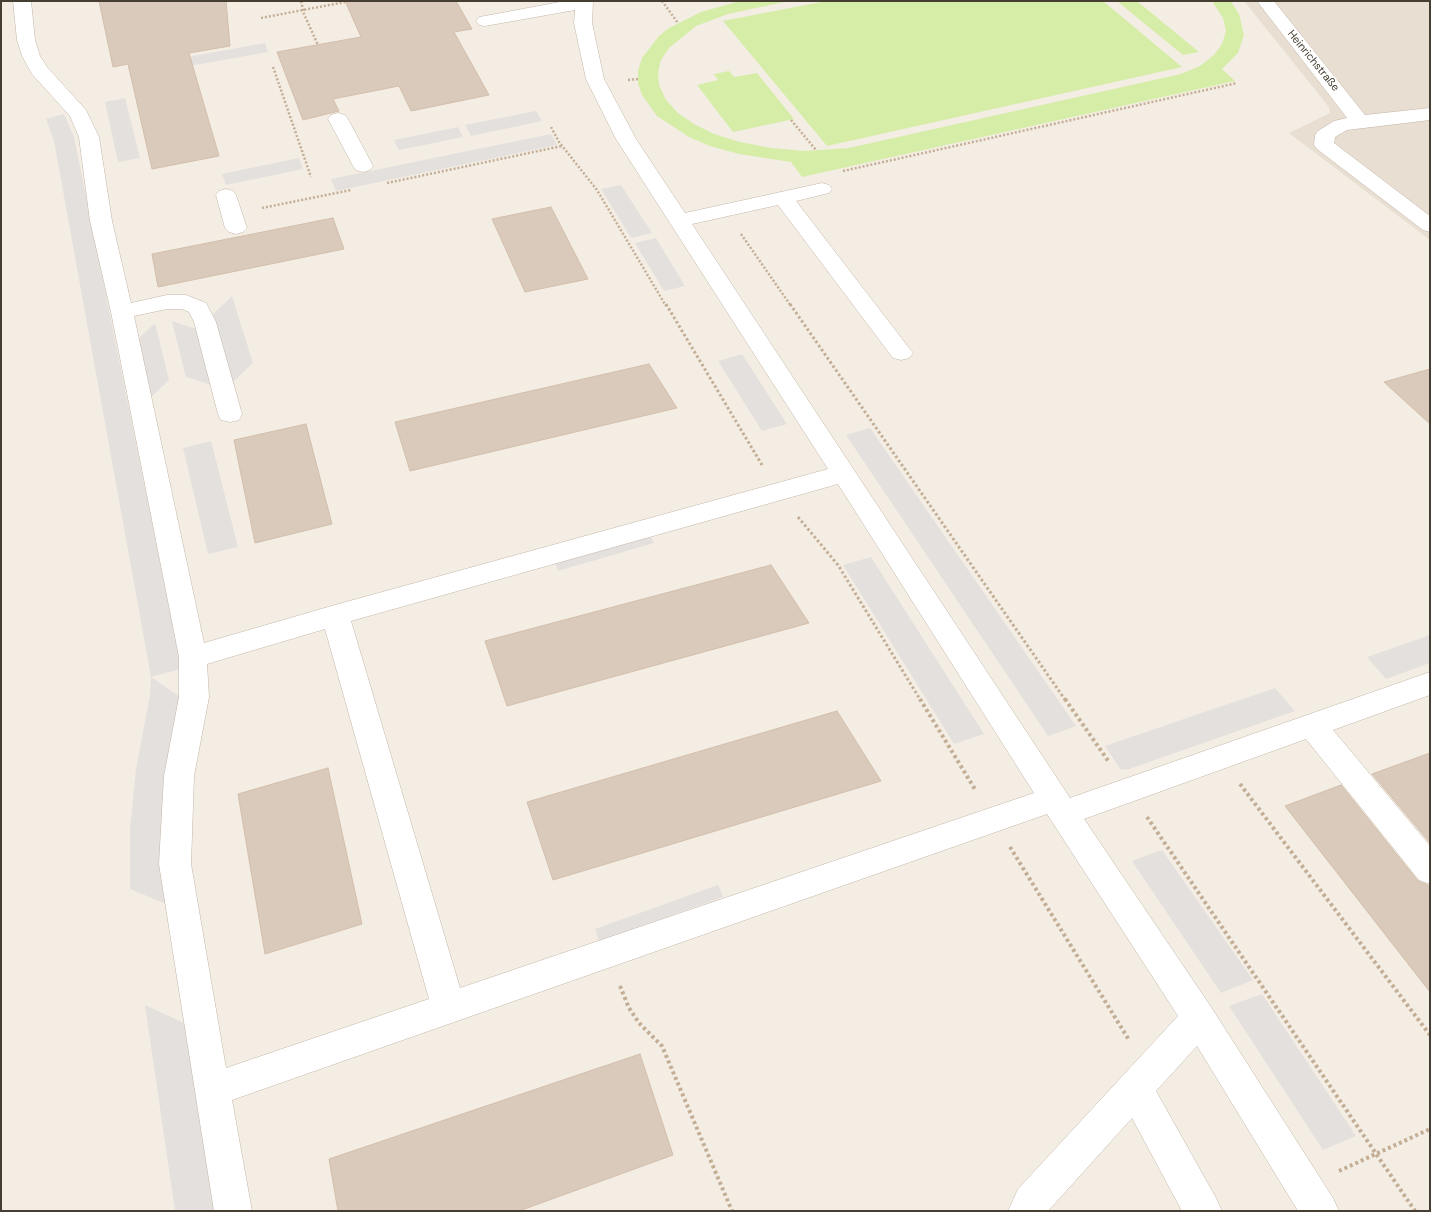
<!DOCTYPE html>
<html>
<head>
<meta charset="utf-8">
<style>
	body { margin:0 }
	#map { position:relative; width:1431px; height:1212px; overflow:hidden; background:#f4ede4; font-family:"DM Sans",sans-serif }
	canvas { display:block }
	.frame { position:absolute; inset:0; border:2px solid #463d33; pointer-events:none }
</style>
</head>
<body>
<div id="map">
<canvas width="1431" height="1212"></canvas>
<div class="frame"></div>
</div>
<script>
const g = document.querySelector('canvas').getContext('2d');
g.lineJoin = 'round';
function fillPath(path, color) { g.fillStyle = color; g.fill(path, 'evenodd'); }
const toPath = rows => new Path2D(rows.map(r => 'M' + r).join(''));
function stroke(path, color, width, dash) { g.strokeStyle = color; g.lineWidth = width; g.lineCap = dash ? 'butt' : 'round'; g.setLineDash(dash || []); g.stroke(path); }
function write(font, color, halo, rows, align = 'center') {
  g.font = font + ' "DM Sans",sans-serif'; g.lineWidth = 4; g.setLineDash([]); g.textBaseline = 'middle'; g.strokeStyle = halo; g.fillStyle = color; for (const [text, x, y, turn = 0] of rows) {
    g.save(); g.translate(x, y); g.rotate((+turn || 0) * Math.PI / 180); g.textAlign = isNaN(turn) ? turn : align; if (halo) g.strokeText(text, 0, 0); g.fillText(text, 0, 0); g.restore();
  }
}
fillPath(toPath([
	[1244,1,1430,1,1430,240,1289,133,1330,113,1329,107]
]), '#e8ded1');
fillPath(toPath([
	[740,1,789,1,728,14,696,26,669,48,661,60,658,72,659,85,666,100,678,113,694,124,714,134,740,142,771,148,805,151,849,148,1181,74,1200,66,1214,55,1222,44,1226,31,1223,18,1212,1,1230,1,1232,3,1239,14,1244,35,1238,53,1222,69,1235,81,802,177,791,162,739,154,710,146,689,137,657,116,642,95,638,83,638,71,642,58,659,36,669,28,701,12],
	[826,1,1103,1,1182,67,827,146,723,21],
	[1117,1,1137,1,1199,52,1183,55],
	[729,71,734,77,757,73,794,119,733,132,697,85,718,80,714,74]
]), '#d6eda8');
fillPath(toPath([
	[265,43,268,52,145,74,143,65],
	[125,98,140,158,118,162,105,102],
	[536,111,542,121,471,136,465,125],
	[64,114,74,137,179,656,180,669,151,677,180,697,166,904,130,889,130,829,136,769,150,695,151,677,54,141,46,119],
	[458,127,463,137,399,150,394,140],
	[551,134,557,145,336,191,331,179],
	[299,158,303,169,226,185,222,174],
	[621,185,652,233,631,238,601,189],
	[656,238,685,286,664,291,635,243],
	[232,296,253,363,232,383,213,314],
	[172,321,199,330,214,386,186,377],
	[155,323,169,380,147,401,135,342],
	[742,354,787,424,762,431,718,361],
	[870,428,1076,726,1048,736,846,435],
	[211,441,238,547,208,554,183,448],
	[650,535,654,543,558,571,555,562],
	[871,557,984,734,954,744,843,565],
	[1430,635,1430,663,1386,679,1367,657],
	[1275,688,1295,711,1129,769,1121,770,1105,746],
	[1162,850,1253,980,1221,993,1132,861],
	[718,885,723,897,599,941,595,929],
	[1262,994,1356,1136,1323,1150,1229,1006],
	[145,1005,188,1025,218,1211,175,1211]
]), '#e4e0dd');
const building = toPath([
	[99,1,226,1,230,46,189,53,219,156,152,169,128,64,113,67,99,1],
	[345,1,456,1,472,29,454,32,489,95,411,111,399,86,333,99,339,111,303,120,277,52,361,37,345,1],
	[551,207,588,279,525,292,492,219,551,207],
	[333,218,344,249,158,287,152,254,333,218],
	[649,364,677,408,410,471,395,422,649,364],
	[1430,369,1430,424,1384,382,1430,369],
	[306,424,332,524,255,543,234,440,306,424],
	[771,565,809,623,507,706,485,641,771,565],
	[837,711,881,781,553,880,527,802,837,711],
	[1430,753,1430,843,1372,774,1430,753],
	[328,768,362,924,265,954,238,794,328,768],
	[1341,785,1418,881,1430,886,1430,992,1285,806,1341,785],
	[640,1054,673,1155,519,1211,338,1211,329,1159,640,1054]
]);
fillPath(building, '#dacabb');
stroke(building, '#d2beaa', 1);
const minor = toPath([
	[13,1,31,1,35,40,40,56,47,67,86,110,99,137,112,221,131,303,167,295,186,295,206,303,216,322,242,414,239,420,230,422,221,420,218,414,194,322,189,312,182,309,167,309,134,316,204,643,335,605,828,469,616,139,586,79,574,23,575,10,485,26,479,25,476,21,479,17,485,16,565,1,593,1,592,23,604,79,636,139,685,213,822,183,829,185,832,189,829,193,796,201,909,348,913,353,909,358,901,360,893,358,778,205,692,224,1070,798,1430,672,1430,695,1333,730,1430,846,1430,884,1419,880,1306,739,1084,819,1211,1007,1333,1198,1339,1211,1298,1211,1197,1046,1156,1091,1216,1198,1222,1211,1182,1211,1132,1118,1048,1211,1008,1211,1018,1189,1178,1016,1047,814,232,1100,252,1211,214,1211,159,864,164,776,179,697,179,657,111,312,90,221,79,137,70,116,32,74,22,56,17,40,13,1],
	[838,484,1034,793,460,988,351,621,838,484],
	[325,629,429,999,226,1068,191,864,194,776,209,697,207,664,325,629],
	[1257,1,1274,1,1365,115,1430,108,1430,120,1347,130,1335,137,1334,143,1430,216,1430,232,1423,230,1317,149,1314,145,1315,135,1318,131,1334,121,1347,118,1257,1],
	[338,113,345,115,348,119,373,166,370,170,363,172,356,170,353,166,328,119,331,115,338,113],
	[226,189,233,191,236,195,247,228,243,232,236,234,229,232,225,228,216,195,219,191,226,189]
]);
stroke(minor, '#c3b6a8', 1);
stroke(toPath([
	[301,1,304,14,318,45],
	[662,1,678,23],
	[261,18,345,2],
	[273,67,311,177],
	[628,80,638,79],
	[791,120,816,150],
	[551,127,559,142,597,190,666,306],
	[843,171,1237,83],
	[387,183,562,146],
	[262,208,351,190],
	[741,234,791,306]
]), '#c3ae95', 2.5, [2, 2]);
stroke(toPath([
	[666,304,762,465],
	[790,304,1066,701],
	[798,517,838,565,921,701]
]), '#c3ae95', 3, [2.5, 2.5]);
stroke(toPath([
	[920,699,976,791],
	[1065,699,1109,762],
	[1240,784,1430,1035],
	[1147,817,1415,1211],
	[1010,847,1129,1040],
	[620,986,629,1008,639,1023,662,1046,732,1211],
	[1339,1171,1430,1129]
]), '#c3ae95', 4, [3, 3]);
fillPath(minor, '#fff');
write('11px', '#463d33', '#fff', [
	["Heinrichstraße",1313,61,51]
]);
</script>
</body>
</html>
